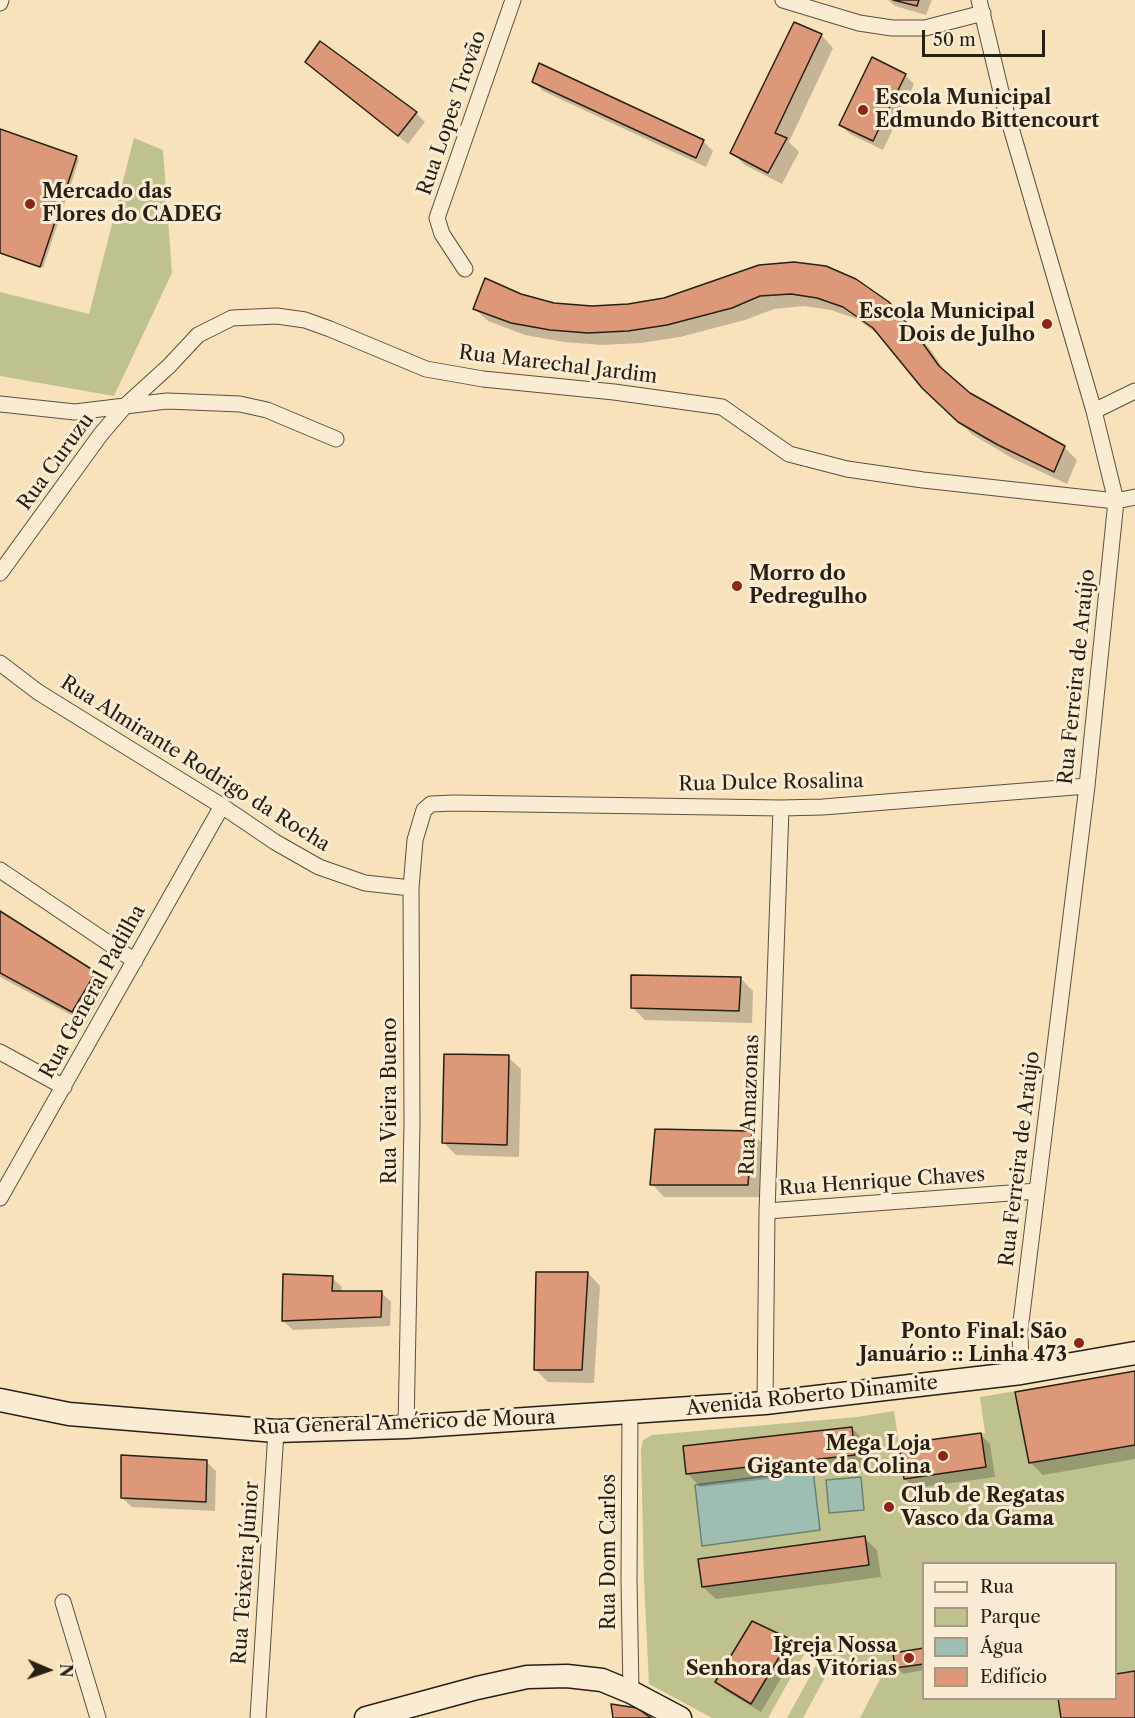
<!DOCTYPE html>
<html>
<head>
<meta charset="utf-8">
<style>
	body { margin:0 }
	#map { position:relative; width:1135px; height:1718px; overflow:hidden; background:#f7e2bc; font-family:"Libre Caslon Text",serif }
	canvas { display:block }
	.legend { position:absolute; left:922px; top:1562px; width:195px; height:138px; box-sizing:border-box; background:#faecd3; border:2px solid #a69a87; margin:0; padding:8px 10px; list-style:none; font-size:18px; color:#292014 }
	.legend li { display:flex; align-items:center; gap:12px; height:30px }
	.legend b { width:30px; border:2px solid #a69a87 }
	.north { position:absolute; left:18px; top:1640px; width:60px; height:60px; -webkit-text-stroke:4px #faecd3; paint-order:stroke; rotate:92deg; font-size:16px; font-weight:700; line-height:24px; text-align:center; color:#292014 }
	.north::after { content:''; display:block; margin:auto; width:21px; height:27px; background:#292014; clip-path:polygon(50% 0,100% 100%,50% 72%,0 100%) }
	.scale { position:absolute; left:922px; top:30px; width:123px; height:27px; box-sizing:border-box; border:3px solid #292014; border-top:0; padding-left:8px; font-size:18px; line-height:21px; white-space:nowrap; color:#292014; -webkit-text-stroke:4px #faecd3; paint-order:stroke }
</style>
</head>
<body>
<div id="map">
<canvas width="1135" height="1718"></canvas>
<ul class="legend">
<li><b style="height:8px;background:#faecd3"></b>Rua</li>
<li><b style="height:16px;background:#bfc28e"></b>Parque</li>
<li><b style="height:16px;background:#9dbeb1"></b>Água</li>
<li><b style="height:16px;background:#dd9879"></b>Edifício</li>
</ul>
<div class="north">N</div>
<div class="scale">50 m</div>
</div>
<script>
const g = document.querySelector('canvas').getContext('2d');
g.lineJoin = 'round';
function fillPath(path, color) { g.fillStyle = color; g.fill(path, 'evenodd'); }
const toPath = rows => new Path2D(rows.map(r => 'M' + r).join(''));
function stroke(path, color, width, dash) { g.strokeStyle = color; g.lineWidth = width; g.lineCap = dash ? 'butt' : 'round'; g.setLineDash(dash || []); g.stroke(path); }
function write(font, color, halo, rows, align = 'center') {
  g.font = font + ' "Libre Caslon Text",serif'; g.lineWidth = 6; g.setLineDash([]); g.textBaseline = 'middle'; g.strokeStyle = halo; g.fillStyle = color; for (const [text, x, y, turn = 0] of rows) {
    g.save(); g.translate(x, y); g.rotate((+turn || 0) * Math.PI / 180); g.textAlign = isNaN(turn) ? turn : align; if (halo) g.strokeText(text, 0, 0); g.fillText(text, 0, 0); g.restore();
  }
}
fillPath(toPath([
	[134,138,163,150,172,273,114,396,0,376,0,292,89,314],
	[1135,1371,1135,1718,860,1718,880,1679,837,1655,803,1718,787,1718,825,1649,811,1642,768,1718,712,1718,649,1684,644,1580,641,1450,643,1440,652,1435,857,1417,894,1411,899,1444,985,1433,980,1397],
	[924,1564,1116,1564,1116,1698,924,1698]
]), '#bfc28e');
const water = toPath([
	[813,1470,820,1530,702,1546,695,1485,813,1470],
	[861,1477,864,1510,829,1513,826,1480,861,1477]
]);
fillPath(water, '#9dbeb1');
stroke(water, '#6f7f72', 1.5);
fillPath(toPath([
	[888,0,932,0,926,15,895,6],
	[821,35,833,48,789,142,799,152,782,184,745,165,732,153],
	[317,71,416,113,425,122,408,144],
	[905,75,914,84,883,150,850,134,840,125],
	[534,82,703,141,713,151,706,167,543,91],
	[0,130,76,157,79,160,43,268,0,253],
	[759,267,901,317,930,349,948,376,969,394,1064,447,1077,460,1067,484,1012,458,973,435,936,400,882,337,857,319,831,310,804,306,774,309,745,320,680,337,641,343,602,345,564,342,525,335,488,321,475,309,521,296,554,304,592,308,629,306,664,299],
	[0,913,95,973,107,986,86,1023,0,977],
	[740,978,753,991,752,1023,645,1020,632,1007],
	[508,1057,521,1069,519,1157,456,1155,444,1143],
	[751,1132,764,1145,761,1197,664,1197,652,1184],
	[588,1273,600,1286,594,1383,548,1382,535,1369],
	[332,1278,342,1287,341,1292,381,1292,391,1302,390,1326,293,1330,283,1321],
	[1135,1373,1135,1459,1043,1475,1030,1462],
	[852,1428,864,1441,867,1467,700,1487,688,1474],
	[981,1435,990,1444,995,1477,915,1488,905,1479],
	[207,1462,216,1471,215,1511,132,1507,122,1498],
	[864,1538,877,1550,881,1577,716,1599,703,1587],
	[789,1640,798,1650,761,1712,726,1691,717,1682],
	[924,1650,924,1670,903,1674,897,1668]
]), '#0003');
const building = toPath([
	[893,0,919,0,917,6,893,0],
	[794,22,822,34,775,133,787,138,768,173,730,153,794,22],
	[320,41,417,112,398,136,305,62,320,41],
	[872,57,906,74,873,141,839,125,872,57],
	[539,63,704,140,696,158,532,82,539,63],
	[0,129,77,156,40,267,0,253,0,129],
	[794,262,826,266,856,279,889,302,917,335,939,366,970,393,1065,446,1054,472,998,445,958,422,922,388,873,328,843,307,817,298,791,294,760,296,732,308,667,325,628,331,588,333,550,330,511,323,473,309,485,278,521,294,554,303,592,306,628,304,664,298,759,265,794,262],
	[0,911,96,972,72,1012,0,973,0,911],
	[631,975,741,977,739,1011,631,1008,631,975],
	[444,1054,509,1055,507,1145,442,1143,444,1054],
	[655,1129,752,1131,748,1185,650,1185,655,1129],
	[536,1272,588,1272,582,1370,534,1370,536,1272],
	[283,1274,333,1276,332,1291,382,1291,381,1317,282,1321,283,1274],
	[1135,1371,1135,1445,1029,1463,1015,1392,1135,1371],
	[852,1427,855,1455,686,1474,683,1446,852,1427],
	[981,1433,986,1467,904,1479,899,1444,981,1433],
	[121,1455,207,1460,206,1502,121,1498,121,1455],
	[865,1536,869,1565,702,1587,698,1559,865,1536],
	[752,1621,790,1639,751,1704,715,1682,752,1621],
	[924,1648,924,1664,895,1668,893,1653,924,1648],
	[1135,1671,1135,1718,1061,1718,1058,1698,1116,1698,1116,1674,1135,1671],
	[611,1704,637,1708,651,1718,613,1718,611,1704]
]);
fillPath(building, '#dd9879');
stroke(building, '#292014', 1.5);
const street = toPath([
	[783,0,859,23,892,28,925,28,983,13],
	[979,0,1004,104,1094,411,1116,501,1087,786,1020,1330,1021,1373],
	[0,3,1,0],
	[465,269,442,234,437,218,513,0],
	[0,404,75,412,125,406,169,366,198,335,232,318,277,316,305,320,330,329,426,369,483,379,614,392,722,407,789,454,847,469,923,480,1116,501,1135,497],
	[1094,411,1135,391],
	[0,573,101,434,125,406,167,401,240,404,267,410,336,439],
	[0,663,38,692,222,806,275,842,319,867,365,883,411,888],
	[0,870,135,961],
	[0,1052,64,1087],
	[0,1198,222,806],
	[767,1211,1037,1191],
	[765,1403,767,1211,781,808],
	[630,1413,629,1580,631,1692],
	[406,1427,412,1124,411,888,415,840,424,810,431,804,454,803,781,808,823,807,1087,786],
	[63,1602,98,1718],
	[258,1718,276,1431]
]);
const secondary = toPath([
	[0,1400,69,1414,276,1431,406,1427,765,1403,1021,1373,1135,1353],
	[366,1718,477,1688,527,1677,567,1676,602,1680,631,1692,680,1718]
]);
stroke(street, '#5c503e', 17);
stroke(secondary, '#292014', 25);
stroke(street, '#faecd3', 15);
stroke(secondary, '#faecd3', 22);
for (const [x, y, r, color] of [
	[863,110,6,"#8f2418"],
	[30,204,6,"#8f2418"],
	[1047,324,6,"#8f2418"],
	[737,586,6,"#8f2418"],
	[1079,1343,6,"#8f2418"],
	[943,1456,6,"#8f2418"],
	[889,1507,6,"#8f2418"],
	[909,1658,6,"#8f2418"]
]) { const dot = new Path2D(); dot.arc(x, y, r, 0, 2 * Math.PI); g.fillStyle = color; g.fill(dot); stroke(dot, '#faecd3', 2); }
write('bold 20px', '#292014', '#faecd3', [
	["Escola Municipal",875,98],
	["Edmundo Bittencourt",875,121],
	["Mercado das",42,192],
	["Flores do CADEG",42,215],
	["Escola Municipal",1035,312,"right"],
	["Dois de Julho",1035,335,"right"],
	["Morro do",749,574],
	["Pedregulho",749,597],
	["Ponto Final: São",1067,1332,"right"],
	["Januário :: Linha 473",1067,1355,"right"],
	["Mega Loja",931,1444,"right"],
	["Gigante da Colina",931,1467,"right"],
	["Club de Regatas",901,1496],
	["Vasco da Gama",901,1519],
	["Igreja Nossa",897,1646,"right"],
	["Senhora das Vitórias",897,1669,"right"]
], 'left');
write('20px', '#292014', '#faecd3', [
	["Rua Lopes Trovão",452,113,-71],
	["Rua Marechal Jardim",558,365,7],
	["Rua Curuzu",56,462,-54],
	["Rua Ferreira de Araújo",1077,677,-84],
	["Rua Almirante Rodrigo da Rocha",195,764,32],
	["Rua Dulce Rosalina",771,783,-1],
	["Rua General Padilha",93,992,-61],
	["Rua Vieira Bueno",390,1101,-90],
	["Rua Amazonas",750,1105,-88],
	["Rua Ferreira de Araújo",1020,1159,-83],
	["Rua Henrique Chaves",882,1182,-4],
	["Avenida Roberto Dinamite",812,1396,-6],
	["Rua General Américo de Moura",404,1423,-2],
	["Rua Dom Carlos",609,1552,-90],
	["Rua Teixeira Júnior",246,1573,-86]
]);
</script>
</body>
</html>
